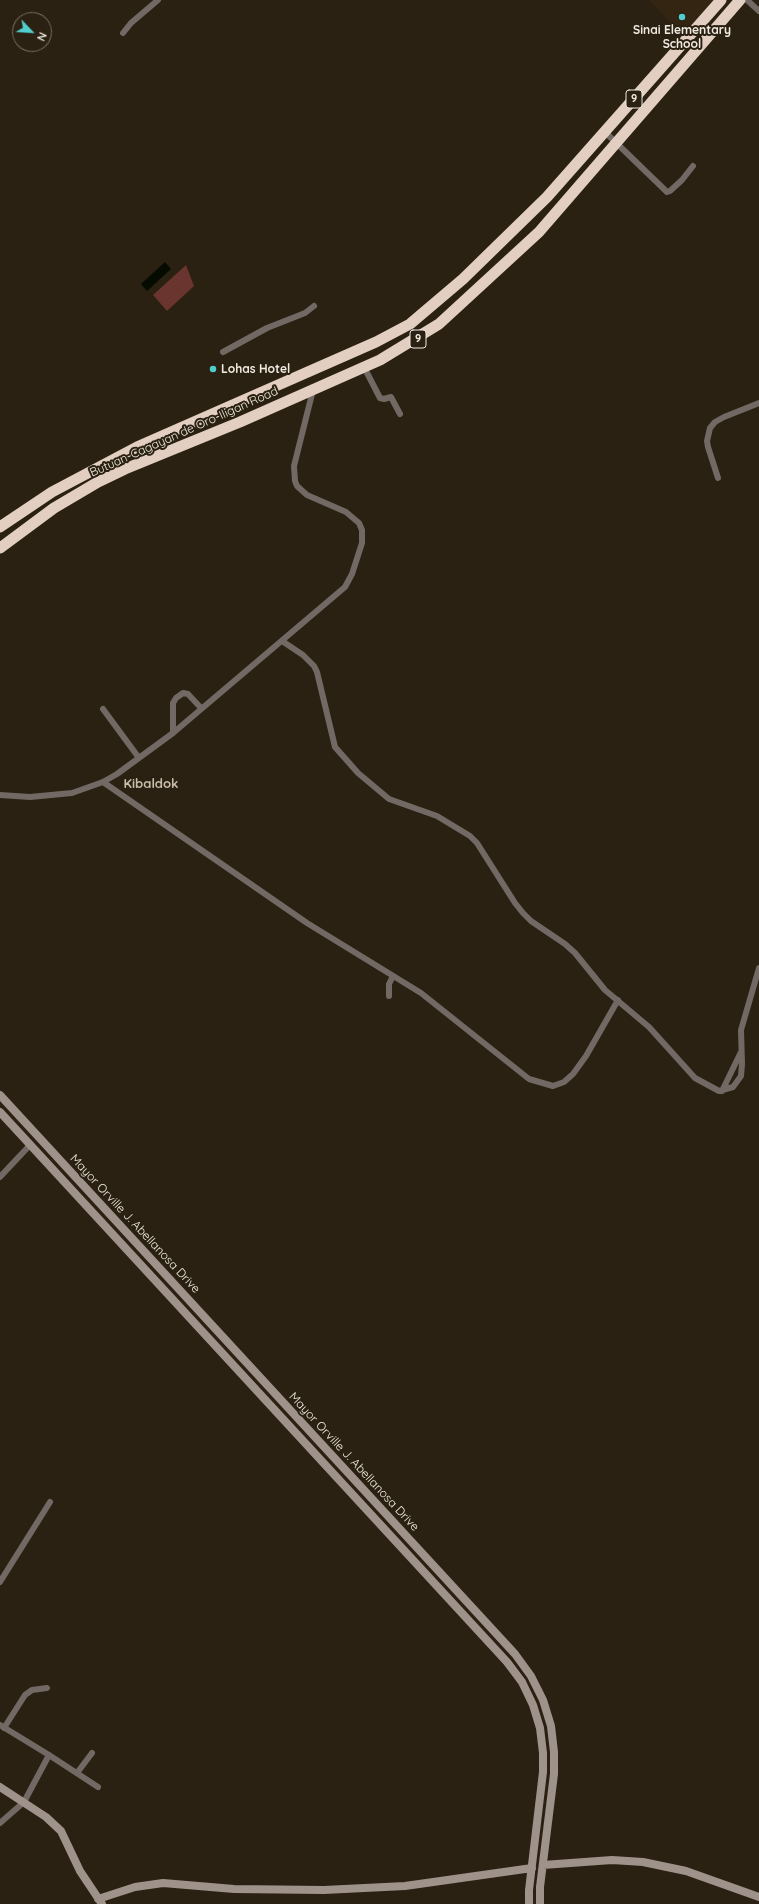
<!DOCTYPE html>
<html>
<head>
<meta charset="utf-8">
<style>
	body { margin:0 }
	#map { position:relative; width:759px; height:1904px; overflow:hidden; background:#2a2112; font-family:Quicksand,sans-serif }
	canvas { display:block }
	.north { position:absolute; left:12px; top:12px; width:40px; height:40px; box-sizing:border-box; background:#2a2112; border:1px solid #797164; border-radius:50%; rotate:115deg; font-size:11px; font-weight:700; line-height:16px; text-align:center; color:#f0eae0 }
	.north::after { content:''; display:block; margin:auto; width:14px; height:18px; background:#52cdce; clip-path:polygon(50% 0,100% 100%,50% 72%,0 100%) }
</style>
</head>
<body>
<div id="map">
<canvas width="759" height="1904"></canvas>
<div class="north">N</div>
</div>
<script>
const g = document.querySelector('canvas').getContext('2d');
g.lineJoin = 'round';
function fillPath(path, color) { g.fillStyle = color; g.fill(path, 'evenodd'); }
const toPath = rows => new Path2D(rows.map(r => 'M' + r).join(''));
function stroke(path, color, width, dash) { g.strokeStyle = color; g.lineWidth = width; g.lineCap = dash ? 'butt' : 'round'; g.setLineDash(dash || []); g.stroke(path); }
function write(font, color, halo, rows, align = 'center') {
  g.font = font + ' Quicksand,sans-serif'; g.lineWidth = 4; g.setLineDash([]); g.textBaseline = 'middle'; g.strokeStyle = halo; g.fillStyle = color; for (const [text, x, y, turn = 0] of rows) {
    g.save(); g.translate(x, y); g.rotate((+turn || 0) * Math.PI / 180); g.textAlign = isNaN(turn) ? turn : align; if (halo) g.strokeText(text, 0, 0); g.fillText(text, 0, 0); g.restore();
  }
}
fillPath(toPath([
	[649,0,714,0,682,35]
]), '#332511');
fillPath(toPath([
	[186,265,194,286,167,311,153,295]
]), '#69352e');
fillPath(toPath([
	[165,262,171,269,147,291,141,284]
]), '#050b00');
stroke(toPath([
	[747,0,759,11],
	[123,33,131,23,158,0],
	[605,132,667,192,670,191,682,180,693,166],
	[223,352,267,328,305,313,314,306],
	[364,367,380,398,384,399,391,397,400,414],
	[718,478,708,447,707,441,710,428,715,422,724,417,759,403],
	[282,641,303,655,314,666,317,672,335,747,358,773,389,799,437,816,470,836,477,843,515,903,523,913,531,921,565,944,575,953,605,990,649,1027,695,1078,719,1091,733,1087,741,1076,742,1064,741,1030,759,968],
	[103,709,139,758],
	[173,733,173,703,176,698,183,693,188,694,201,708],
	[103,782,307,923,421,993,529,1079,553,1086,564,1082,573,1074,586,1056,618,1000],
	[0,795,30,797,72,793,103,782,117,774,173,733,345,587,352,574,362,543,362,530,359,523,346,512,307,495,297,486,295,481,294,466,313,390],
	[389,996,389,984,393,976],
	[722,1091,741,1052],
	[0,1177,30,1145],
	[0,1582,50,1502],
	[0,1725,49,1755,98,1787],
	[4,1728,25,1695,32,1690,47,1688],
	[77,1773,92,1753],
	[0,1823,24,1802,49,1755]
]), '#726965', 6);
stroke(toPath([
	[0,1095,515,1654,531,1676,543,1700,551,1726,554,1752,554,1774,540,1887,540,1904],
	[0,1112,507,1662,522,1682,533,1705,540,1728,543,1753,543,1772,529,1890,529,1904],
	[0,1787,46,1817,61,1831,80,1871,102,1904],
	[543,1865,612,1860,643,1862,686,1871,759,1897],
	[98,1899,135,1887,163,1883,234,1889,324,1890,405,1886,532,1868]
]), '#9f928a', 8);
stroke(toPath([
	[0,527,52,492,137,447,376,342,410,324,463,279,547,197,721,0],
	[0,548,54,508,98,482,125,469,240,422,380,360,439,324,539,232,740,0]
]), '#e3cec2', 11);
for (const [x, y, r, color] of [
	[682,17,4,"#52cdce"],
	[213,369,4,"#52cdce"]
]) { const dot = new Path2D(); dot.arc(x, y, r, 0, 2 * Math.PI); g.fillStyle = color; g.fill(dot); stroke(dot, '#2a2112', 1.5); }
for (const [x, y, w] of [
	[634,99,16],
	[418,339,16]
]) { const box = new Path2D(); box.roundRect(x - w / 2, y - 9, w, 18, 3); g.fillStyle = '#2a2112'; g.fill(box); stroke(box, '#f0eae0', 1); }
write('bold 11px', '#f0eae0', null, [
	["9",634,99],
	["9",418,339]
]);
write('bold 12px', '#f0eae0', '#2a2112', [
	["Sinai Elementary",682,30],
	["School",682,44],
	["Lohas Hotel",221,369,"left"]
]);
write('12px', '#f0eae0', '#2a2112', [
	["Butuan-Cagayan de Oro-Iligan Road",184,432,-24],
	["Mayor Orville J. Abellanosa Drive",135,1224,47],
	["Mayor Orville J. Abellanosa Drive",354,1462,47]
]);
write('bold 13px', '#c9bcaa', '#2a2112', [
	["Kibaldok",151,784]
]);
</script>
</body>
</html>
